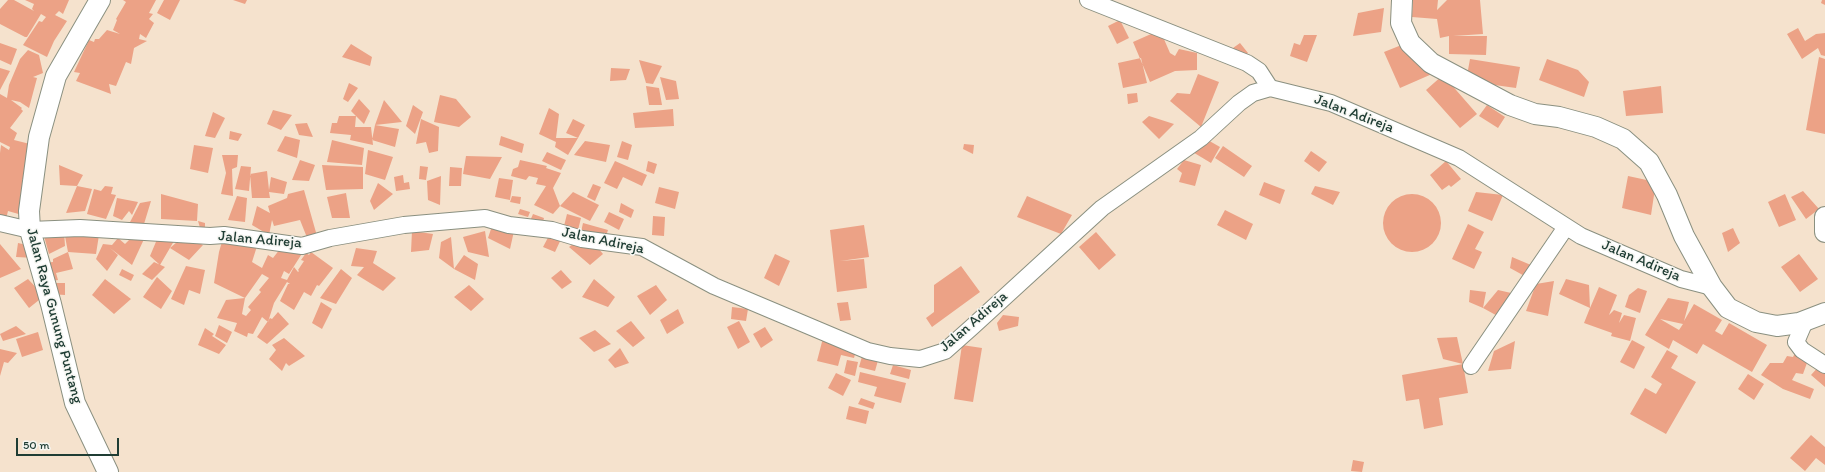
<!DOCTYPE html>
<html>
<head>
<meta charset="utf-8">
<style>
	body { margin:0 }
	#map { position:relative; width:1825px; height:472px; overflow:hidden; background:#f5e2cd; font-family:Itim,sans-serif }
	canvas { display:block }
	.scale { position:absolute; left:16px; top:438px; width:103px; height:18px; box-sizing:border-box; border:2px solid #1f3d34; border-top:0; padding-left:5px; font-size:12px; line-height:14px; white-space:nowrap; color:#1f3d34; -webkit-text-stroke:3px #f6f6f2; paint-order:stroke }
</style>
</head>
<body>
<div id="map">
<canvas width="1825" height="472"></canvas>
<div class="scale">50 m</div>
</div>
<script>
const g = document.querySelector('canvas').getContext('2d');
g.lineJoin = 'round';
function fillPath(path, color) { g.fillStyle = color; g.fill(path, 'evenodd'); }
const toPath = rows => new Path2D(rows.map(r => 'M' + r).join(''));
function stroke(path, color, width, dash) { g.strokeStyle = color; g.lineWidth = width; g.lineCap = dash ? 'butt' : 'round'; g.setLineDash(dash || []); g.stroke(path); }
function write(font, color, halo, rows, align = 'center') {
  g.font = font + ' Itim,sans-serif'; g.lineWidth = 3; g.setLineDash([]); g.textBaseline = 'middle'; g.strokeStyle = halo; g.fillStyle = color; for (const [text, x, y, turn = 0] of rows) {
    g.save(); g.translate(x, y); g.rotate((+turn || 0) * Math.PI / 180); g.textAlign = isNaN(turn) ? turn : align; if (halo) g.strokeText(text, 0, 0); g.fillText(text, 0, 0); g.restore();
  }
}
fillPath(toPath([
	[8,0,14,0,34,11,32,9,34,4,25,0,69,0,63,14,59,11,55,15,67,21,54,41,47,57,23,45,39,21,42,22,46,17,41,14,27,37,25,37,0,24,0,9],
	[123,0,156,0,149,13,153,14,149,19,154,23,146,38,140,34,139,39,147,41,134,48,131,64,126,62,116,86,109,84,111,94,76,81,80,73,74,72,89,40,94,42,95,39,99,39,107,30,120,34,113,30,117,20,116,19,126,2],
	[164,0,180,0,170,20,157,13],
	[233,0,247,0,245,4],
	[1413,0,1438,0,1437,10,1447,0,1480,0,1483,34,1453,36,1487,36,1486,55,1449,54,1449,36,1440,38,1437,19,1412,17],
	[1822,0,1825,0,1825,5,1821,3],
	[1384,8,1381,32,1353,36,1358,13],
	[1120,20,1129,38,1117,44,1108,26],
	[1798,28,1805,41,1816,34,1825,33,1825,56,1821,55,1818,48,1802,59,1787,34],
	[1160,30,1170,53,1175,56,1179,49,1197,53,1197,70,1175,71,1150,82,1133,42],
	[1304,35,1317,35,1307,62,1290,56,1294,43,1300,45],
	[0,43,17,49,11,65,0,60],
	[1240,43,1248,53,1242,58,1233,48],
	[351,44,372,57,370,66,342,57],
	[1404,44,1432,74,1400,88,1384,52],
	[28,50,39,55,43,73,33,77,37,78,29,108,20,102,11,100,22,108,21,109,23,111,10,128,17,133,14,140,34,145,29,181,22,179,22,185,28,187,22,215,8,211,5,223,0,221,0,153,1,145,9,150,10,147,0,142,0,94,7,98,9,85,20,59],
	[1819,57,1825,59,1825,134,1806,130],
	[1141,58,1147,83,1123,88,1118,63],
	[1470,59,1520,67,1516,88,1466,81],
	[1547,59,1578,70,1589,82,1584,97,1539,80],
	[639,60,662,66,653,84,646,83],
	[0,68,10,71,0,90],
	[611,68,630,69,626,80,610,81],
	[1198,74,1219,82,1201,127,1170,101,1177,93,1190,94],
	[1443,75,1477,114,1460,128,1426,90],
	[660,77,676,81,679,99,666,100],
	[349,83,358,88,348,102,343,99],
	[646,86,659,88,662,105,649,105],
	[1661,86,1663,113,1626,116,1623,91],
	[1137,93,1138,102,1128,104,1127,94],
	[440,95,456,99,471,117,459,127,434,122],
	[359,99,370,111,364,124,351,111],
	[384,100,402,122,375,125,399,129,395,147,372,140,375,125],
	[413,105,423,112,415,134,406,126],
	[1487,105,1505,117,1498,128,1479,116],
	[549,108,559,114,556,138,578,138,568,155,555,147,556,142,539,134],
	[673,109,674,126,635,128,633,113],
	[273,110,292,115,281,130,267,124],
	[213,112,225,118,215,138,205,136],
	[339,116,356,116,355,127,371,127,373,145,350,140,351,135,330,133,332,123,337,123],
	[1149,116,1174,124,1159,139,1142,122],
	[421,119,439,127,438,151,429,153,426,142,416,144],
	[573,119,585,125,578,138,566,133],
	[307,123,313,137,299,135,295,124],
	[230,131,242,134,238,141,229,139],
	[285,136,300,140,297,158,277,151],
	[501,136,524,144,522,153,499,145],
	[1206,139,1220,147,1211,163,1191,151],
	[332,140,364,148,362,165,327,162],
	[585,141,610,145,606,162,574,155],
	[622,141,632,145,628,160,617,157],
	[964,144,974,145,973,154,963,149],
	[194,145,213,148,208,173,190,169],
	[1223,146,1252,166,1244,177,1215,158],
	[368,150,393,157,385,180,365,174],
	[1311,151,1327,162,1319,172,1304,161],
	[547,152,566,160,561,170,542,161],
	[222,155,238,155,237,167,232,169,233,196,221,194,226,173],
	[466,156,502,157,490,179,463,174],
	[300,160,315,165,309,181,292,180],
	[520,160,547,166,546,168,561,173,553,188,560,206,573,192,599,205,590,221,560,206,553,214,534,205,546,186,536,184,538,178,529,176,526,180,511,176,513,169,518,167],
	[1184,160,1201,165,1195,186,1179,182,1182,173,1177,169],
	[615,161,647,175,642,186,623,177,617,189,604,183],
	[648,161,657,164,654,174,646,171],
	[1446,161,1461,179,1451,187,1449,185,1442,190,1430,175],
	[59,165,83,175,77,186,60,185],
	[322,165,363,167,363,189,326,190],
	[241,166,251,167,249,191,235,189],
	[420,166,428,167,426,180,419,179],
	[450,167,462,168,461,186,449,186],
	[267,171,269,190,271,177,287,182,284,194,269,192,270,198,252,198,250,174],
	[403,175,404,183,409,182,410,189,396,191,394,177],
	[441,176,440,205,428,200,427,181],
	[1628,176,1656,182,1651,215,1622,208],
	[499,178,513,180,510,200,495,197],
	[1264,182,1285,190,1280,204,1259,195],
	[378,183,393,194,374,210,370,201],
	[593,184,601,187,595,201,587,197],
	[77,186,92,189,85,211,66,213],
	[105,186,113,187,111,194,116,195,106,219,87,214,94,189,101,191],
	[1315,186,1340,192,1333,205,1311,194],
	[659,187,679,192,675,209,655,203],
	[304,190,317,236,308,240,300,220,274,226,272,220,269,235,252,225,257,206,270,213,268,206,287,198,288,194],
	[1803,191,1819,209,1806,219,1791,197],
	[1476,192,1503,195,1492,221,1468,211],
	[346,193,350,218,332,218,327,197],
	'1383 223a29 29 0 1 1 58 0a29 29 0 1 1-58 0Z',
	[161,194,198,204,197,221,161,219],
	[1785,194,1796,220,1779,227,1768,202],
	[237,196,247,198,245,222,228,220],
	[512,196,521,197,520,204,510,202],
	[1027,196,1072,215,1061,234,1017,217],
	[117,198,138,202,132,215,129,211,122,220,113,216],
	[151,201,144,224,129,224,140,203],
	[621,203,634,210,631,218,619,212],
	[520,209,530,212,528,217,518,214],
	[1225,210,1253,224,1246,240,1217,225],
	[609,212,624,219,619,230,604,222],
	[533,214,544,218,542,225,530,221],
	[567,214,581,218,577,234,563,230],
	[653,216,665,217,664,236,652,235],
	[198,221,205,223,205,233,201,231],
	[583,223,608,230,605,239,581,232],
	[1468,224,1484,232,1475,249,1482,252,1474,269,1452,259],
	[864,225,869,257,840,261,864,259,867,288,837,292,830,230],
	[492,226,514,231,510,249,488,238],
	[1733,228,1740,243,1728,252,1722,233],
	[64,231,99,235,96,254,68,252,64,231,65,246,49,254,44,236],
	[412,231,433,234,429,250,411,252],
	[485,231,489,257,468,252,463,237],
	[551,232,562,237,555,252,543,247],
	[1096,232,1116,255,1099,270,1079,247],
	[136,233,145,237,132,265,110,248,118,255,107,271,96,259,103,244,112,245,118,238,125,244],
	[184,236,203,245,189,260,170,248],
	[158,237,174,241,160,265,150,256],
	[451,237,454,269,439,258,441,242],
	[223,238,258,243,252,262,262,268,268,255,273,258,280,249,303,252,289,274,284,271,281,278,287,280,294,267,298,272,299,271,298,270,304,261,301,260,306,253,309,255,311,252,333,268,319,286,317,285,311,296,304,292,294,310,280,301,288,284,290,284,287,282,274,303,268,322,262,317,253,334,248,333,247,337,234,331,237,323,217,318,226,300,245,298,242,314,246,316,251,310,248,307,261,292,259,290,269,278,262,274,245,298,214,283,219,252],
	[18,243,31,246,35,258,16,257],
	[594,243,603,254,590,265,569,247,573,244],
	[0,244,21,269,0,278],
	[356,248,377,251,373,263,396,278,383,291,357,275,364,267,351,266],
	[68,252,73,269,56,273,58,280,47,282,44,263,53,262,53,259],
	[775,254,790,261,779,286,764,278],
	[1799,254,1818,279,1800,292,1781,267],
	[464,255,478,264,475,280,454,269],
	[1512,257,1538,268,1530,279,1510,268],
	[154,262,165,267,152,280,142,274],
	[186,266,205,270,200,294,189,290,184,305,171,299],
	[961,266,980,292,932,327,926,318,934,312,934,285],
	[122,269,134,275,131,281,119,275],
	[341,269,352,278,336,304,320,298],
	[561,270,572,282,562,289,551,278],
	[157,277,172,291,161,309,143,297],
	[28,279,44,296,29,308,14,288],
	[105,279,131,299,114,314,92,295],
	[594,279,615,297,608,307,582,297],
	[1566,279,1589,285,1590,308,1599,287,1617,295,1609,315,1614,310,1622,313,1619,323,1624,315,1636,318,1630,341,1611,336,1612,333,1584,323,1590,308,1559,294],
	[1554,281,1548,316,1526,311,1536,284],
	[54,283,65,283,65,295,50,294],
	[469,285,484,299,471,311,454,297],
	[656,285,667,300,650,315,637,296],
	[1638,288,1647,291,1640,313,1625,307,1629,295],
	[1470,290,1486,292,1483,308,1469,302],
	[1498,290,1520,295,1503,319,1483,308],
	[1668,298,1689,302,1684,321,1694,304,1722,320,1715,331,1722,335,1729,323,1767,345,1752,372,1703,344,1697,354,1673,340,1669,349,1645,335],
	[1660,319,1683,324,1679,330],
	[321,302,332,309,322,329,312,323],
	[848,302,851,320,840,321,837,303],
	[732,307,748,309,746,321,731,319],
	[678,309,684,323,667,334,660,320],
	[278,312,289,324,267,344,257,337,270,318,272,319],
	[1003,315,1019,317,1018,326,999,331,997,323],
	[631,321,645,338,633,347,616,331],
	[739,321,750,342,738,349,727,327],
	[219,325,232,332,227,343,215,336],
	[16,326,26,334,3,341,0,334],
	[765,327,773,340,761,348,753,334],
	[205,328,214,334,212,336,226,345,219,354,198,345],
	[595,330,611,344,594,352,579,338],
	[38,332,43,350,22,357,16,339],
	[1457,337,1463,364,1443,359,1437,338],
	[284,338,305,356,289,366,286,363,282,371,269,359,276,350,272,345],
	[823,338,857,347,854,358,841,355,838,366,817,361],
	[1632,340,1645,347,1634,369,1620,362],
	[1515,341,1511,369,1488,371,1494,351],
	[962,345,982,348,973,402,954,399],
	[620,348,629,363,615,368,608,360],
	[0,349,17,353,8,363,4,362,0,376],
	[1667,350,1678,356,1671,368,1696,382,1666,434,1630,414,1645,388,1656,394,1662,384,1651,377],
	[1796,351,1808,360,1803,374,1796,373,1792,380,1814,389,1810,399,1783,389,1761,375,1770,363,1783,363,1787,356,1793,357],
	[863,353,879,357,875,371,859,367],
	[847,360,858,362,855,376,844,373],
	[1463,364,1468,393,1439,398,1443,425,1424,429,1419,399,1406,401,1402,375],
	[893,365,911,370,909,379,890,374],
	[1820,365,1825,369,1825,387,1811,375],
	[860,372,906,383,901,403,874,396,877,387,858,382],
	[836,373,851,380,843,396,828,388],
	[1748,374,1764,384,1754,400,1738,389],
	[861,398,875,403,873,409,858,404],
	[849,406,869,411,866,424,846,419],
	[1811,435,1825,447,1825,465,1816,458,1805,471,1790,458],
	[1353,460,1364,462,1362,472,1351,471]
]), '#eca286');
const minor = toPath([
	[1088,0,1247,63,1259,71,1270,88],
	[0,223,30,230,80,228,210,236,224,235,302,246,330,238,404,225,485,218,509,225,552,230,582,239,642,247,714,286,868,351,890,356,920,359,945,351,972,327,1102,208,1201,138,1239,103,1253,93,1270,88,1331,103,1459,158,1581,236,1681,279,1712,287],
	[1805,321,1796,342,1802,350,1825,365],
	[1471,366,1566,227]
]);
const tertiary = toPath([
	[100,0,56,76,39,137,29,211,30,230,51,304,75,403,108,472],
	[1402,0,1401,23,1410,43,1431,63,1510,105,1535,114,1559,117,1596,127,1623,139,1649,162,1667,195,1684,236,1712,287,1728,308,1756,322,1777,326,1799,323,1825,313],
	[1825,217,1825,232]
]);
stroke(minor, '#8a9080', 18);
stroke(tertiary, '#8a9080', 22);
stroke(minor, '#fff', 16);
stroke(tertiary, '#fff', 20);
write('15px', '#1f3d34', '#f6f6f2', [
	["Jalan Adireja",1354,114,21],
	["Jalan Adireja",260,240,5],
	["Jalan Adireja",603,241,12],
	["Jalan Adireja",1641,261,23],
	["Jalan Raya Gunung Puntang",54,316,75],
	["Jalan Adireja",974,322,-41]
]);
</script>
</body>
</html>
